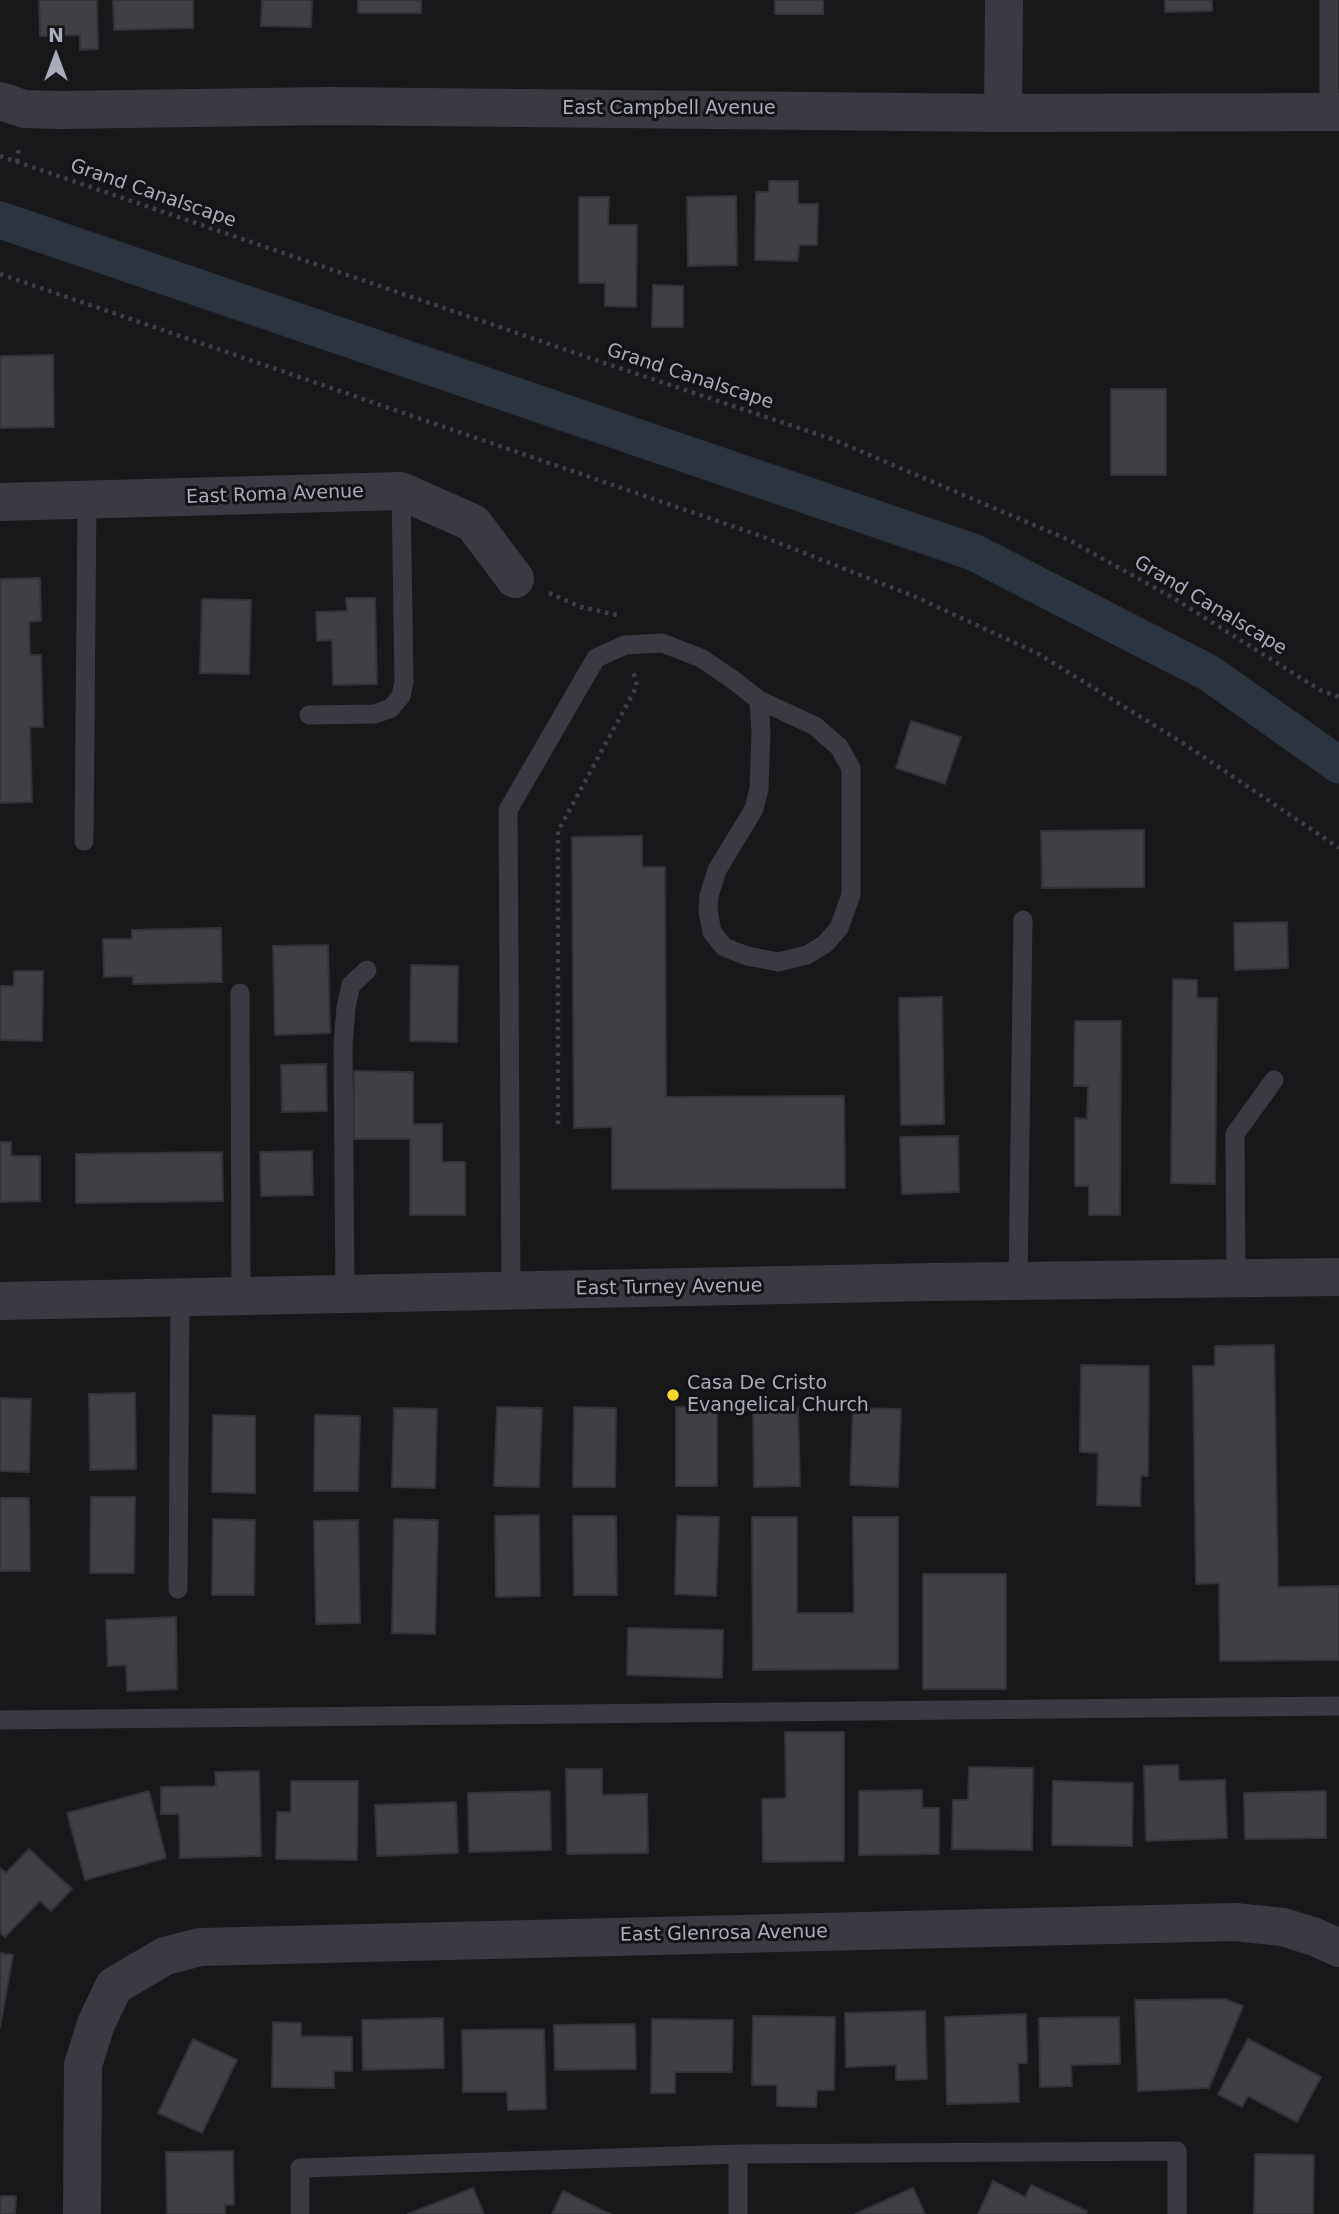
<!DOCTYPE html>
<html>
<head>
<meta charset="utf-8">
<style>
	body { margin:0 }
	#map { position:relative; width:1339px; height:2214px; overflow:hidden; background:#18181b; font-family:"DejaVu Sans",sans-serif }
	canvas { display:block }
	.north { position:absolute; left:21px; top:21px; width:70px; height:70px; -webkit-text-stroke:5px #131316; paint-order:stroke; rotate:0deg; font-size:19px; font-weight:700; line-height:28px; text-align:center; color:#a9acbc }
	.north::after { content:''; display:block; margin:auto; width:24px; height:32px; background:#a9acbc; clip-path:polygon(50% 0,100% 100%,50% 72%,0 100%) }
</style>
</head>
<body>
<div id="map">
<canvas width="1339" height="2214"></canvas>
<div class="north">N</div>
</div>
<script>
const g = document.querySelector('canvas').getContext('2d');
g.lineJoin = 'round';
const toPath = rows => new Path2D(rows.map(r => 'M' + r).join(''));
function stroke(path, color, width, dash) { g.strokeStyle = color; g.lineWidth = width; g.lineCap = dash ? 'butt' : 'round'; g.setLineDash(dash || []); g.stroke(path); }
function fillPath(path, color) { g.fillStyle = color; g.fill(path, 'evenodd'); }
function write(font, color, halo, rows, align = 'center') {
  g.font = font + ' "DejaVu Sans",sans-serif'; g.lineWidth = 6; g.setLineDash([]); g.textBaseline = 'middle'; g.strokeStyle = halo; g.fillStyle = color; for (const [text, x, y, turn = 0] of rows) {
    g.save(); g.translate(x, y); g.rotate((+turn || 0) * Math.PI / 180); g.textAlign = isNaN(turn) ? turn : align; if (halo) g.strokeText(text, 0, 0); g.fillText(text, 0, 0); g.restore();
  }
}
stroke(toPath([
	[0,220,973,552,1209,673,1339,765]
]), '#2c3440', 37);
const building = toPath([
	[39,0,97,0,98,49,80,50,80,35,40,36,39,0],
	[113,0,193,0,193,28,114,30,113,0],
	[262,0,312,0,311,27,261,26,262,0],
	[358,0,421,0,421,13,358,13,358,0],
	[775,0,823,0,823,14,775,14,775,0],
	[1165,0,1212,0,1212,11,1165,12,1165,0],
	[769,181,798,181,798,204,818,204,817,245,799,245,798,261,755,260,756,192,769,192,769,181],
	[736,196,737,265,688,266,687,197,736,196],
	[579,197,609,197,608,225,637,225,636,307,605,306,605,283,579,283,579,197],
	[653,285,683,286,683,327,652,327,653,285],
	[53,355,54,427,0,428,0,356,53,355],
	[1111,389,1166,389,1166,475,1111,475,1111,389],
	[40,578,41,621,29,622,30,655,41,655,43,727,30,727,32,802,0,803,0,579,40,578],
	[346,598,375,598,377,684,333,685,332,640,317,641,316,612,347,611,346,598],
	[202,599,251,600,249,674,200,673,202,599],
	[911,721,961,737,945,784,896,768,911,721],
	[1144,830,1144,887,1042,888,1041,831,1144,830],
	[642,836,642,867,665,867,666,1097,844,1096,845,1188,612,1189,612,1127,574,1128,572,837,642,836],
	[1287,922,1288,968,1235,970,1234,923,1287,922],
	[221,928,222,982,133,984,133,976,104,977,103,939,132,939,132,930,221,928],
	[328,945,330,1033,275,1035,273,946,328,945],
	[411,965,458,966,457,1042,410,1041,411,965],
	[14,971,43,971,42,1041,0,1040,0,986,14,986,14,971],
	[1173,979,1197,980,1197,998,1217,998,1215,1184,1171,1183,1173,979],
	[942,997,944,1124,901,1125,899,998,942,997],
	[1075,1021,1121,1021,1120,1215,1089,1215,1089,1186,1075,1186,1075,1118,1087,1119,1088,1086,1074,1086,1075,1021],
	[326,1064,327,1111,282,1112,281,1065,326,1064],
	[354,1071,413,1072,413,1124,442,1124,442,1162,465,1162,465,1215,410,1215,410,1139,354,1139,354,1071],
	[958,1136,959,1192,902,1194,900,1137,958,1136],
	[0,1142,11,1142,11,1156,40,1156,40,1201,0,1202,0,1142],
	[312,1151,313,1195,261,1196,260,1152,312,1151],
	[222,1152,223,1201,76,1203,76,1154,222,1152],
	[1274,1345,1278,1587,1339,1586,1339,1660,1220,1661,1219,1583,1196,1584,1193,1366,1215,1366,1215,1346,1274,1345],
	[1081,1365,1149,1366,1148,1476,1141,1476,1140,1506,1097,1505,1098,1453,1080,1452,1081,1365],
	[135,1393,136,1469,90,1470,89,1394,135,1393],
	[0,1398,31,1399,29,1472,0,1471,0,1398],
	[717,1406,717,1486,676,1486,676,1407,717,1406],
	[497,1407,542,1408,539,1487,494,1486,497,1407],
	[574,1407,616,1408,615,1487,573,1487,574,1407],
	[394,1408,437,1409,435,1488,392,1487,394,1408],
	[798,1408,800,1486,754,1487,753,1409,798,1408],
	[853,1408,901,1409,898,1487,850,1485,853,1408],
	[213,1415,255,1416,255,1493,212,1492,213,1415],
	[315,1415,360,1416,358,1491,314,1491,315,1415],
	[91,1497,135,1497,134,1573,90,1573,91,1497],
	[0,1498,29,1498,30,1571,0,1571,0,1498],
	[539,1515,540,1596,496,1597,495,1516,539,1515],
	[573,1516,616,1516,617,1595,574,1595,573,1516],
	[677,1516,719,1517,716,1596,675,1594,677,1516],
	[752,1517,797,1517,797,1613,854,1613,853,1517,898,1517,898,1669,753,1670,752,1517],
	[213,1519,255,1520,254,1595,212,1595,213,1519],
	[394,1519,438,1520,435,1634,392,1633,394,1519],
	[358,1520,360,1623,316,1624,314,1521,358,1520],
	[923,1574,1006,1574,1006,1689,923,1689,923,1574],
	[176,1617,177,1689,127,1691,126,1665,108,1666,106,1620,176,1617],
	[628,1628,723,1630,722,1678,627,1675,628,1628],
	[785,1732,844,1732,844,1861,763,1862,762,1799,786,1798,785,1732],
	[1178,1765,1179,1781,1225,1780,1227,1838,1146,1841,1144,1766,1178,1765],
	[969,1767,1033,1768,1032,1850,952,1849,953,1800,968,1800,969,1767],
	[566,1769,602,1769,602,1795,647,1794,648,1853,567,1854,566,1769],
	[259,1771,261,1856,180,1858,179,1814,161,1814,161,1787,216,1786,215,1772,259,1771],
	[291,1781,358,1781,357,1860,276,1859,277,1812,291,1812,291,1781],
	[1053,1781,1133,1783,1132,1846,1052,1845,1053,1781],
	[922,1790,922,1808,939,1808,939,1854,859,1855,859,1791,922,1790],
	[149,1791,166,1858,85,1880,67,1813,149,1791],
	[550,1791,551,1850,469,1852,468,1793,550,1791],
	[1326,1791,1326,1838,1245,1839,1244,1793,1326,1791],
	[456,1802,458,1853,377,1856,375,1805,456,1802],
	[29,1849,72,1889,51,1911,40,1901,5,1937,0,1933,0,1868,6,1873,29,1849],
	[0,1953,13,1955,0,2027,0,1953],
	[1225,1999,1243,2006,1209,2088,1138,2091,1135,2000,1225,1999],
	[925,2011,927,2079,896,2080,896,2065,846,2067,845,2013,925,2011],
	[1026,2014,1027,2063,1018,2063,1019,2102,947,2104,945,2017,1026,2014],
	[753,2016,835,2017,834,2090,817,2090,816,2107,777,2106,777,2085,752,2085,753,2016],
	[1119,2017,1120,2064,1071,2065,1072,2086,1040,2087,1039,2018,1119,2017],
	[443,2018,444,2068,363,2070,362,2020,443,2018],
	[652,2019,733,2020,732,2072,675,2072,675,2093,651,2093,652,2019],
	[273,2022,301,2023,301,2036,352,2037,352,2071,334,2071,334,2088,272,2087,273,2022],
	[635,2024,636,2069,555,2070,554,2025,635,2024],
	[544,2029,546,2109,508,2110,507,2092,463,2092,462,2030,544,2029],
	[193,2039,237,2060,202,2133,158,2113,193,2039],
	[1248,2039,1321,2077,1297,2122,1248,2096,1242,2107,1218,2094,1248,2039],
	[233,2151,234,2205,225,2205,225,2214,167,2214,166,2152,233,2151],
	[1255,2154,1314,2155,1313,2214,1254,2214,1255,2154],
	[993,2181,1025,2197,1031,2185,1087,2211,1086,2214,978,2214,993,2181],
	[473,2188,484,2214,408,2214,473,2188],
	[913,2188,925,2214,855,2214,913,2188],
	[563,2191,610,2214,552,2214,563,2191],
	[0,2196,16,2196,15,2214,0,2214,0,2196]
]);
fillPath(building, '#3f4046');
stroke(building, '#323237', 2);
stroke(toPath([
	[0,156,622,369,832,439,1069,540,1175,599,1320,690,1339,697],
	[17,162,19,146],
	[0,274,761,536,916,597,1037,653,1186,745,1339,848],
	[549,593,581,607,617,615,618,618],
	[558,1124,558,831,637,686,633,670]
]), '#3e4047', 4.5, [3.5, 5]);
stroke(toPath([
	[1329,112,1329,0],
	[309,715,375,714,391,708,401,696,404,682,401,491],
	[84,841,87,500],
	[240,993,241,1298],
	[1236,1278,1235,1134,1274,1080],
	[1018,1281,1023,920],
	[511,1292,508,810,596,658,625,645,662,643,701,658,732,679,759,700,761,732,759,789,754,809,717,870,709,896,708,911,712,932,724,947,747,956,778,962,807,955,825,944,839,928,851,895,851,768,839,747,815,726,759,700],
	[345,1294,343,1045,346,1007,351,985,367,970],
	[178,1589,180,1299],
	[0,1720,1339,1706],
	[738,2154,738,2214],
	[300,2214,300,2168,738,2154,1177,2151,1177,2214]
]), '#3a3b42', 19);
stroke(toPath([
	[0,101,24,109,61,110,328,106,1003,113,1339,112],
	[1003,113,1004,0],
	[0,502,401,491,473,523,515,579],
	[0,1301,932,1282,1339,1277],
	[82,2214,83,2065,96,2024,114,1986,165,1956,200,1947,1235,1922,1283,1927,1315,1937,1339,1948]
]), '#3a3b42', 38);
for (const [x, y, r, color] of [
	[673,1395,7,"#ffd62b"]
]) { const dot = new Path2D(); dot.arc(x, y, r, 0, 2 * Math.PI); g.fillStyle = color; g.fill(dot); stroke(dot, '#131316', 2.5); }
write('19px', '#a9acbc', '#131316', [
	["East Campbell Avenue",669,109],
	["Grand Canalscape",153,194,19],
	["Grand Canalscape",690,377,18],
	["East Roma Avenue",275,495,-2],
	["Grand Canalscape",1210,606,31],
	["East Turney Avenue",669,1288,-1],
	["East Glenrosa Avenue",724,1934,-1]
]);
write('19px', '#a9acbc', '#131316', [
	["Casa De Cristo",687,1384],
	["Evangelical Church",687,1406]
], 'left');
</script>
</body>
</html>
